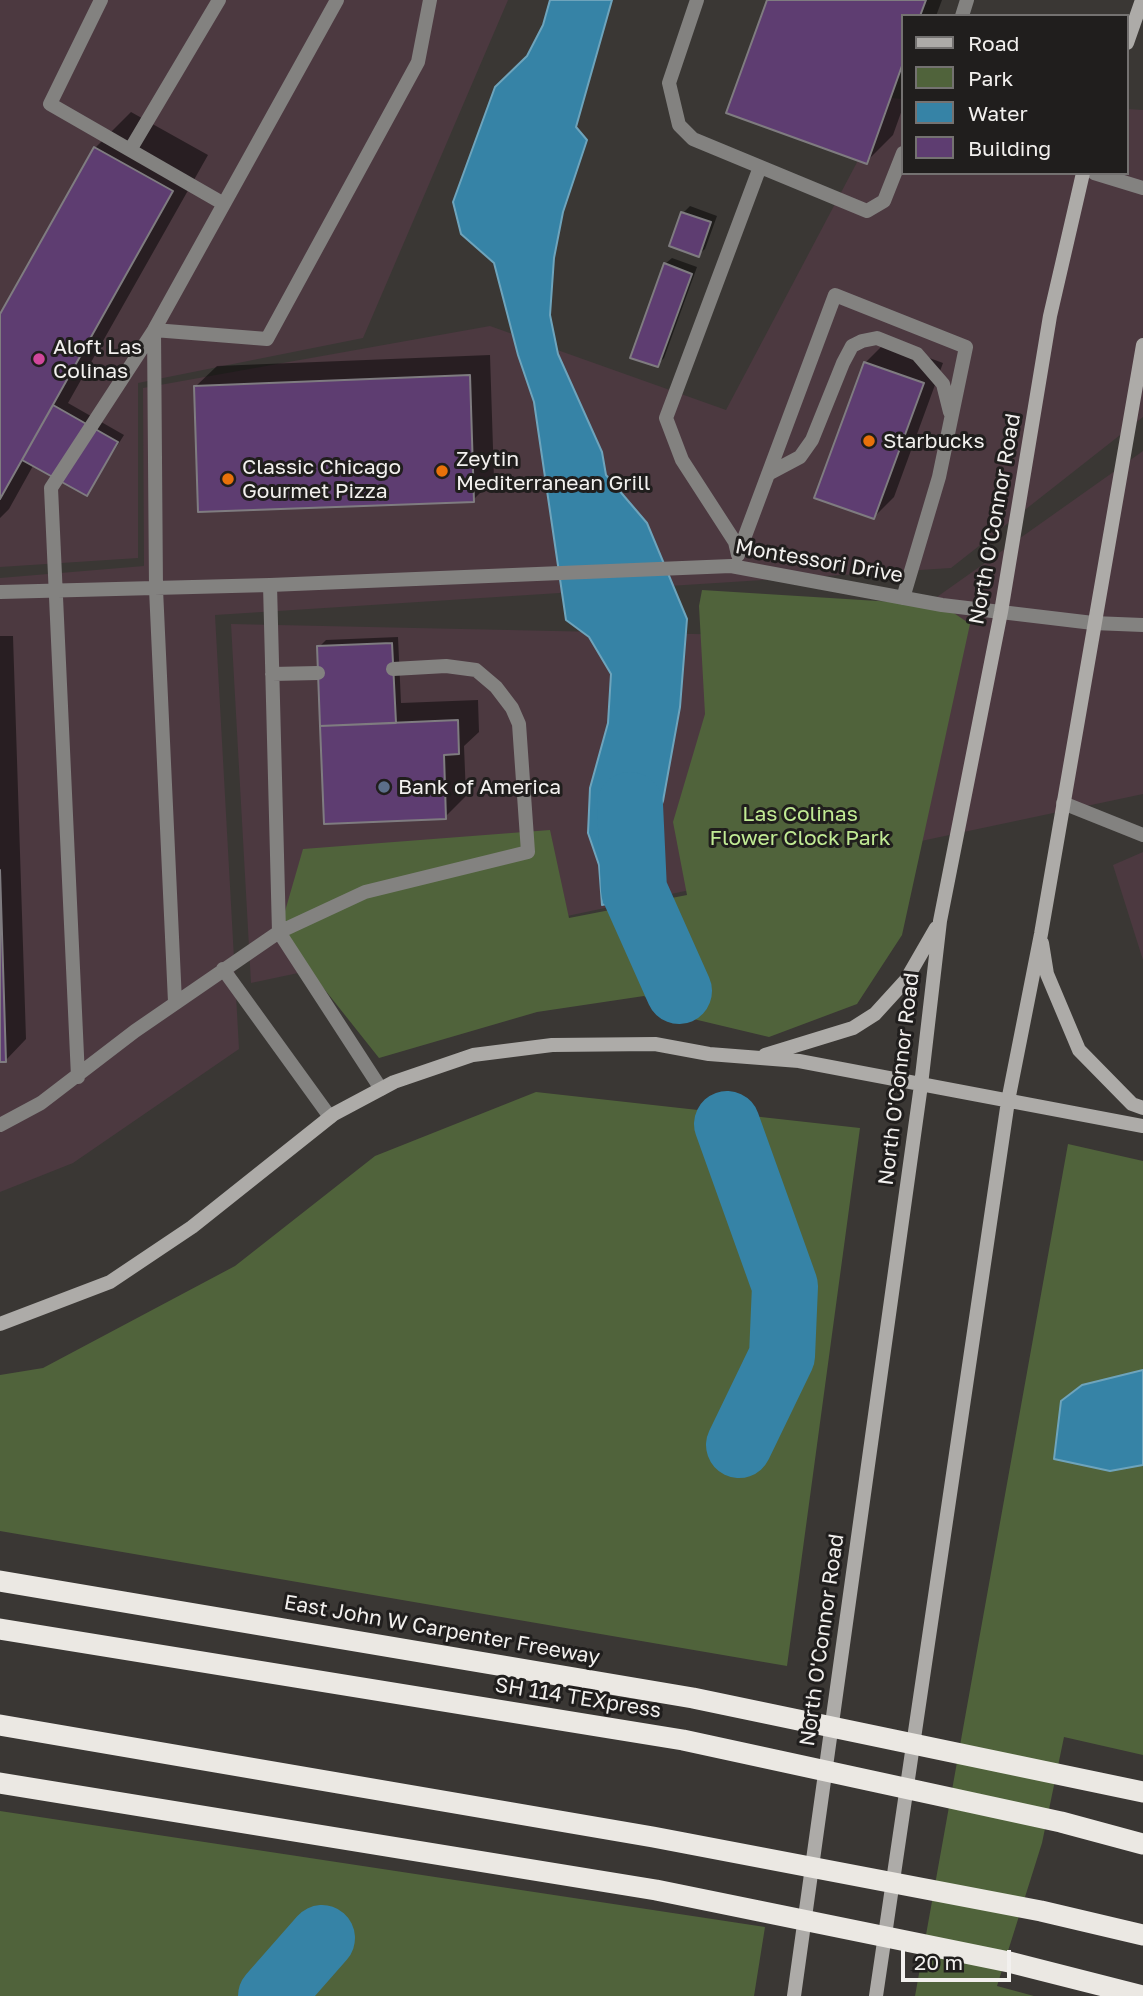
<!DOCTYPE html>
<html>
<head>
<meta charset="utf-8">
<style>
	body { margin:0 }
	#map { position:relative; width:1143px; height:1996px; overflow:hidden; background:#3a3734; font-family:"Golos Text",sans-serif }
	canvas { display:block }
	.legend { position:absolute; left:901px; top:14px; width:228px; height:161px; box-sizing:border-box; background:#201e1d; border:2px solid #747271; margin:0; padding:9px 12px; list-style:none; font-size:21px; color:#f2f0ee }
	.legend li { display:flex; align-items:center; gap:14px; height:35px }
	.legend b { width:35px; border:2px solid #747271 }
	.scale { position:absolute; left:901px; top:1950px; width:110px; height:32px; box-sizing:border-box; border:4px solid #f2f0ee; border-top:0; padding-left:9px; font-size:21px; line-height:24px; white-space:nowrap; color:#f2f0ee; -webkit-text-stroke:5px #201e1d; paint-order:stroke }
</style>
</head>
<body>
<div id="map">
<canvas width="1143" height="1996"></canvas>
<ul class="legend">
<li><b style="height:9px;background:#adaba8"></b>Road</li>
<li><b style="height:19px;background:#50633b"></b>Park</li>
<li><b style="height:19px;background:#3683a6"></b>Water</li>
<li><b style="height:19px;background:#5e3d71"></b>Building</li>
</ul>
<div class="scale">20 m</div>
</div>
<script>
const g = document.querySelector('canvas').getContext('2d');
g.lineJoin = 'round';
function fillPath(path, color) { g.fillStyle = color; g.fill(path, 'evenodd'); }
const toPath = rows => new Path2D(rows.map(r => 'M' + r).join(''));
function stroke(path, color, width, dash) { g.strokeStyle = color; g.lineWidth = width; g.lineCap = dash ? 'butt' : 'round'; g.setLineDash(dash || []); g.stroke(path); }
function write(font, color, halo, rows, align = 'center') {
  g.font = font + ' "Golos Text",sans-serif'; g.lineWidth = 6; g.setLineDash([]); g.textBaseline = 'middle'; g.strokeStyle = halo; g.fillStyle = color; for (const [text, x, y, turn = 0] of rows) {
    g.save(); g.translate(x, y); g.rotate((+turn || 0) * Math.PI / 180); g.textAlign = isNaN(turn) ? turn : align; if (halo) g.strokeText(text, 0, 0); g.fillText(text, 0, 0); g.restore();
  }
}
fillPath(toPath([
	[0,0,508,0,363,338,138,383,138,558,0,567],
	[891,98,903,99,903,173,1127,173,1127,109,1143,110,1143,417,951,568,215,615,239,1049,73,1163,0,1192,0,578,144,566,143,388,490,326,726,410],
	[1143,451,1143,794,251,983,231,624,879,638],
	[1143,852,1143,960,1113,865]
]), '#4c3940');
fillPath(toPath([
	[702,590,942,605,970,624,902,935,857,1004,769,1037,664,1012,644,996,537,1012,379,1058,279,932,303,849,550,830,569,918,687,895,673,822,705,714,699,606],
	[536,1092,860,1128,787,1666,0,1531,0,1375,43,1368,235,1266,375,1156],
	[1068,1144,1143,1161,1143,1755,1064,1737,1042,1843,997,1986,1034,1996,915,1996],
	[0,1811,765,1927,754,1996,0,1996]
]), '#50633b');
const water = toPath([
	[550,0,612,0,576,127,587,140,563,212,554,258,550,315,558,354,602,452,606,475,647,523,687,619,680,707,663,801,650,839,660,892,602,905,599,865,588,833,590,788,608,723,611,674,589,637,566,620,534,402,518,355,494,263,461,234,453,202,495,87,527,56,543,25,550,0],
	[1143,1370,1143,1465,1110,1471,1054,1459,1061,1401,1082,1385,1143,1370]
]);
fillPath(water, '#3683a6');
stroke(water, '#6ea4bc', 2);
fillPath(toPath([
	[769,0,942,0,936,16,903,16,903,107,893,135,866,162],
	[131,112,208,155,68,403,124,435,87,494,34,464,9,509,0,518,0,317,95,148],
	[690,206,717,216,705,249,698,255,671,245,683,213],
	[672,258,697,267,664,358,657,365,665,264],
	[886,342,943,363,894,497,874,517,865,363],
	[490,355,494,479,473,500,196,386,217,366],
	[0,636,13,636,26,1039,6,1060,0,1060],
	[398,637,401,703,478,700,479,732,464,746,466,796,445,817,319,647,326,640]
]), '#0007');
stroke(toPath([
	[630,805,634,890,679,991],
	[727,1124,785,1286,782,1356,739,1445],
	[271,1996,322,1938]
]), '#3683a6', 66);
const building = toPath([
	[767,0,926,0,920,16,903,16,903,63,867,164,726,113,767,0],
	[94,147,173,191,0,499,0,314,94,147],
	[681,212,711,222,699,257,669,246,681,212],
	[664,263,692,274,658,367,630,358,664,263],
	[864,362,924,383,874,519,814,498,864,362],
	[470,375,474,502,198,512,194,386,470,375],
	[53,405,118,442,87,496,22,460,53,405],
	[392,643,396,723,320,726,317,646,392,643],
	[458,720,459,754,444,755,446,819,324,824,320,726,458,720],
	[0,870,6,1062,0,1062,0,870]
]);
fillPath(building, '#5e3d71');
stroke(building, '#7f7c80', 2);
stroke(toPath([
	[101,0,50,104,224,204],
	[697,0,669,83,679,125,693,139,867,211,884,201,903,153],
	[962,16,967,0],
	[130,150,219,0],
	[1094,173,1143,188],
	[768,474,800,457,812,440,843,363,852,346,862,341,877,338,917,354,943,384,950,412],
	[739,552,835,295,966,347,939,477,903,598],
	[738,555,735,542,682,460,666,418,760,167],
	[0,592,270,585,731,566,942,605,1093,623,1143,625],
	[272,674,318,673],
	[1063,803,1143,835],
	[223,969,330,1117],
	[175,1002,156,589,154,330,267,339,418,62,430,0],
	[78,1077,51,488,154,330,337,0],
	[381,1089,279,932,365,892,528,852,519,724,512,708,496,687,476,670,446,666,393,669],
	[0,1125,41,1103,135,1031,279,932,270,585]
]), '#838280', 14);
stroke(toPath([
	[1127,43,1142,0],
	[1042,943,1047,974,1079,1050,1132,1104,1143,1108],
	[765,1055,853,1028,875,1014,906,980,936,928],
	[0,1324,110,1282,192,1227,334,1114,394,1082,473,1055,552,1045,655,1044,709,1054,799,1061,1143,1126],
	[794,1996,921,1085,940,921,1001,612,1050,316,1083,173],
	[876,1996,1008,1101,1041,934,1143,345]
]), '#adaba8', 14);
stroke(toPath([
	[0,1581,693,1698,1143,1792],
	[0,1629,683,1740,1061,1822,1143,1844],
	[0,1725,653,1837,1041,1911,1143,1935],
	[0,1783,656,1890,1009,1962,1143,1996]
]), '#ebe8e3', 21);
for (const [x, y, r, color] of [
	[39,359,7,"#d1479c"],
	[869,441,7,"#e8710a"],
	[442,471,7,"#e8710a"],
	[228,479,7,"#e8710a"],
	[384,787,7,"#5c6f8a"]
]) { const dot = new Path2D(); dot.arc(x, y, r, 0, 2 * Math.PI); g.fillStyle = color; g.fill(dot); stroke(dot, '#201e1d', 2.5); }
write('21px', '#f2f0ee', '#201e1d', [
	["Aloft Las",53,347],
	["Colinas",53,371],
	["Starbucks",883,441],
	["Zeytin",456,459],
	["Mediterranean Grill",456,483],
	["Classic Chicago",242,467],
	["Gourmet Pizza",242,491],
	["Bank of America",398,787]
], 'left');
write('21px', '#f2f0ee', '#201e1d', [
	["North O'Connor Road",995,519,-80],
	["Montessori Drive",819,561,10],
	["North O'Connor Road",899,1079,-83],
	["East John W Carpenter Freeway",442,1630,10],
	["North O'Connor Road",822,1640,-82],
	["SH 114 TEXpress",578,1698,9]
]);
write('21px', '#c1eb94', '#201e1d', [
	["Las Colinas",800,814],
	["Flower Clock Park",800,838]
]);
</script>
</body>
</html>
